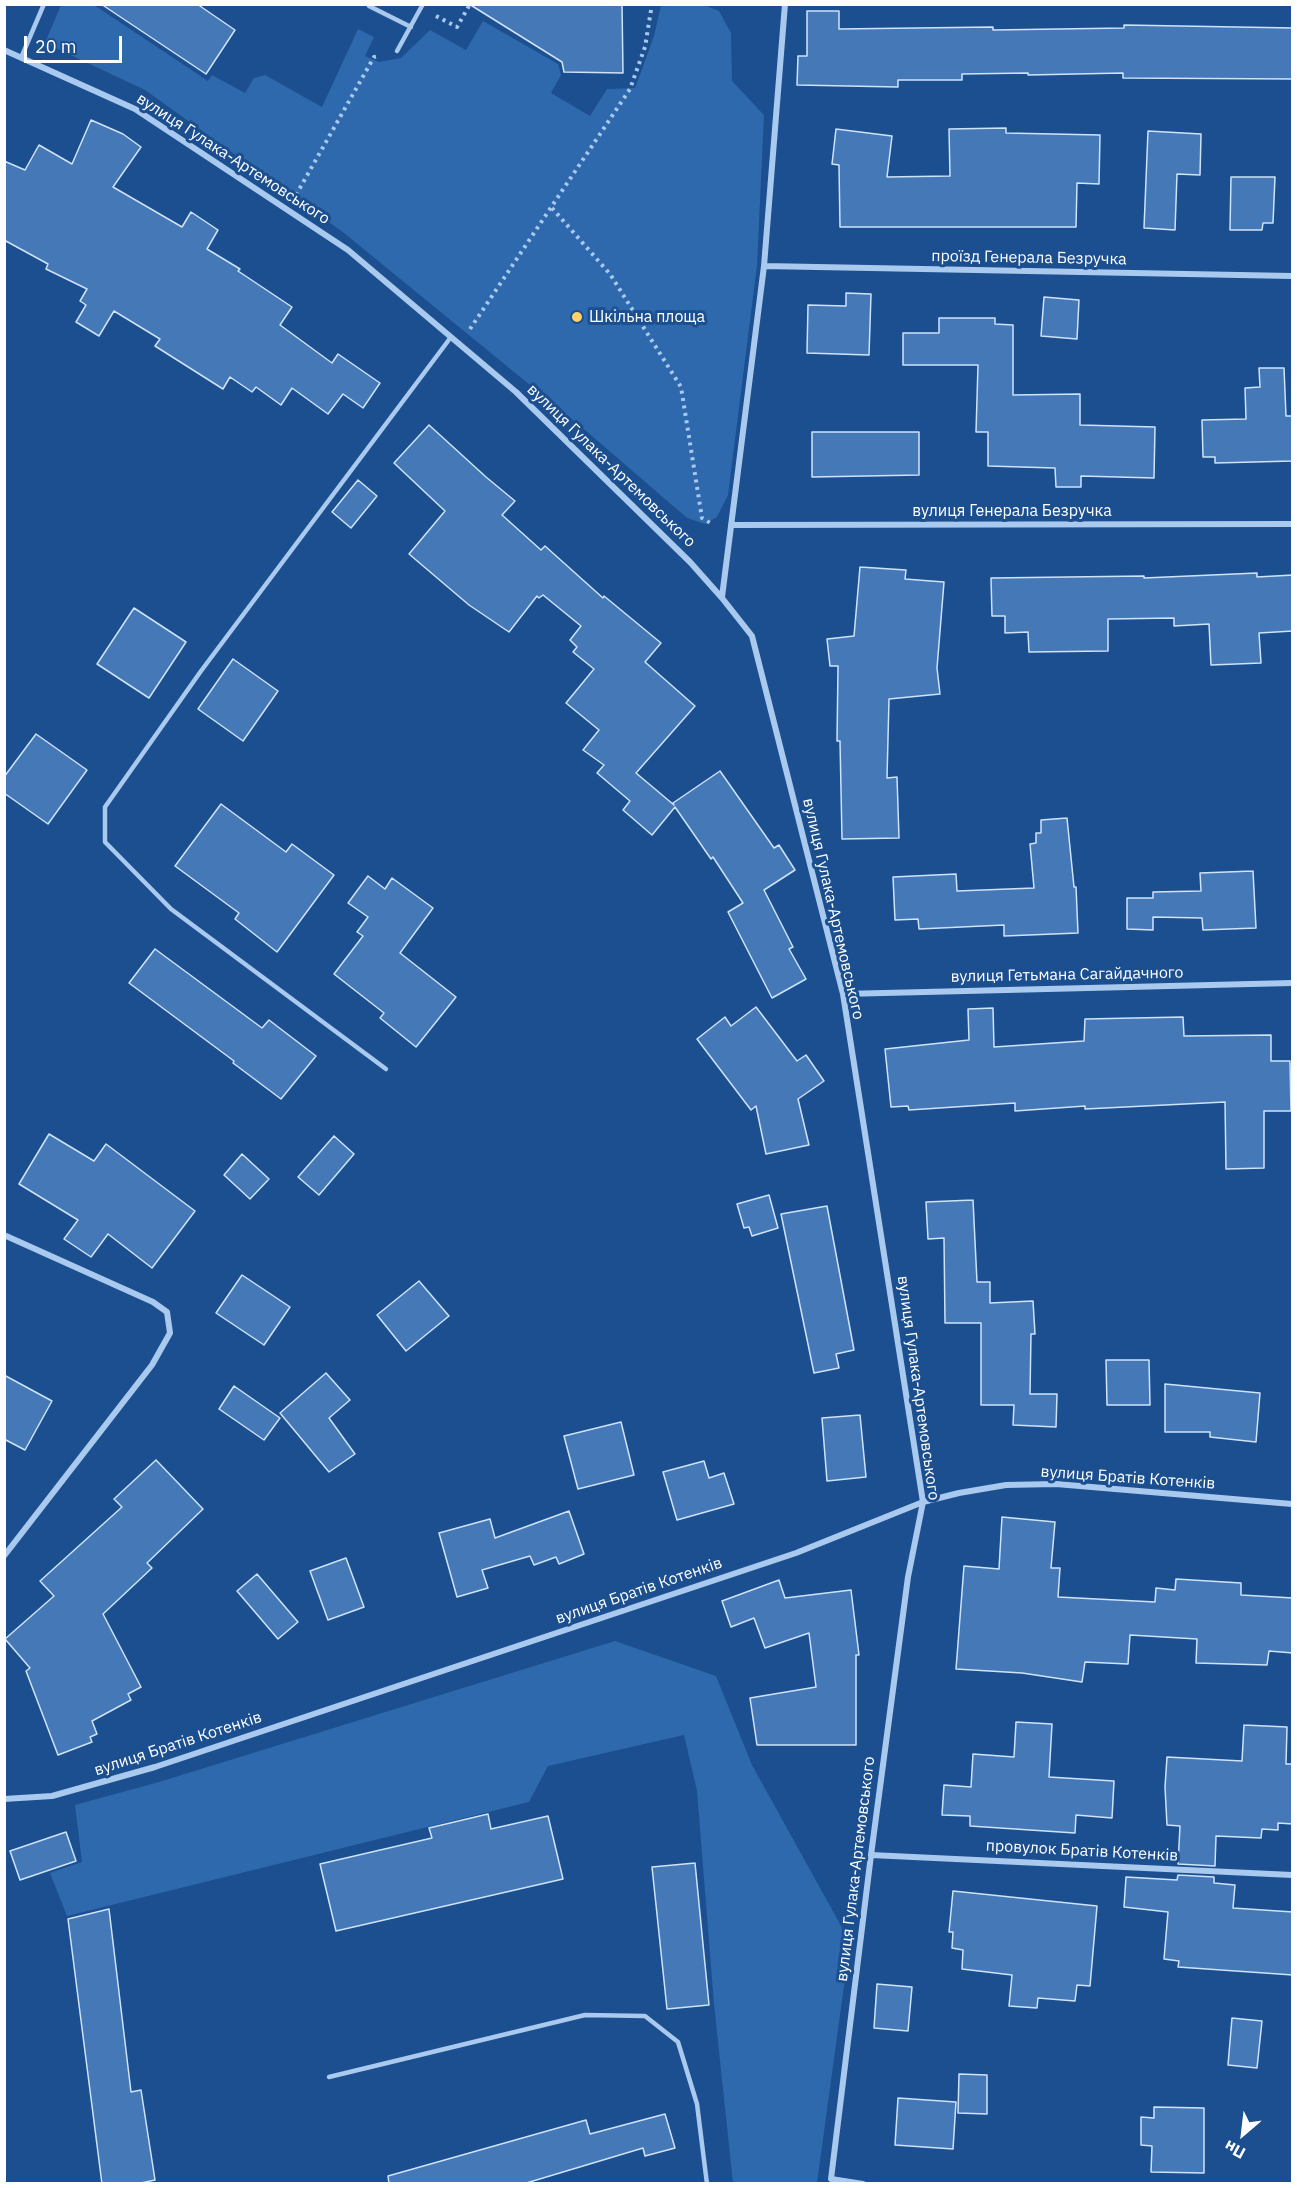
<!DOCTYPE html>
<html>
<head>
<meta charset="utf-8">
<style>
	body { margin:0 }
	#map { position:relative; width:1297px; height:2188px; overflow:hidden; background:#1b4f8f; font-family:"IBM Plex Sans",sans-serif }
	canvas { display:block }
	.frame { position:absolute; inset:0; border:6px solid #fff; pointer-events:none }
	.north { position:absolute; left:1213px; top:2104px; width:60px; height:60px; -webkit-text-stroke:4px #1b4f8f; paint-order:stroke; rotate:208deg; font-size:16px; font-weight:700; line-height:24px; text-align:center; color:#fff }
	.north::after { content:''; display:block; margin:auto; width:21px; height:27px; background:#fff; clip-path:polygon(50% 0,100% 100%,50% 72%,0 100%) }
	.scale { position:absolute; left:24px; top:36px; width:98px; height:27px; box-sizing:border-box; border:3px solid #fff; border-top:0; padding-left:8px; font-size:18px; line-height:21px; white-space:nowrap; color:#fff; -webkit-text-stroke:4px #1b4f8f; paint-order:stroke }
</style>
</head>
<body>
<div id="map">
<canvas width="1297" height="2188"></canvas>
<div class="frame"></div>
<div class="north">Пн</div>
<div class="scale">20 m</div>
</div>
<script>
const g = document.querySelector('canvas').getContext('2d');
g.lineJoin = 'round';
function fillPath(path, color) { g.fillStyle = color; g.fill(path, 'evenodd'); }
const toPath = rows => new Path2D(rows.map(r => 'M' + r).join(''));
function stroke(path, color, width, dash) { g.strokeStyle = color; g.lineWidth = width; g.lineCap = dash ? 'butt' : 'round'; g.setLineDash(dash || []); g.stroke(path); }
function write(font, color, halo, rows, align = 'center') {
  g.font = font + ' "IBM Plex Sans",sans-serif'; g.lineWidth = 6; g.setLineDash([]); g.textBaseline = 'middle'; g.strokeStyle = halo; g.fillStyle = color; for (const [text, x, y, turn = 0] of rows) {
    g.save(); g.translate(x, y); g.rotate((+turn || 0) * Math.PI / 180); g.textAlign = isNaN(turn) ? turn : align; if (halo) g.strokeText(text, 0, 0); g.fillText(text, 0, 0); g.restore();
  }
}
fillPath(toPath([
	[61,5,94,5,208,81,212,75,245,93,254,78,265,75,322,107,358,29,374,37,365,56,379,62,401,58,430,30,466,50,483,21,558,64,561,75,551,93,590,116,607,89,635,88,654,36,661,5,704,5,719,11,731,33,732,81,764,115,757,265,728,495,717,517,705,524,687,518,585,430,344,233,145,90,45,43],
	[615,1641,716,1676,752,1765,850,1942,817,2183,733,2183,714,2004,697,1791,684,1735,548,1766,529,1802,67,1916,50,1873,82,1862,75,1805,159,1782]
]), '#2e69ad');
const building = toPath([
	[101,4,197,4,235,30,206,74,101,4],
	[469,4,622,4,623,73,564,72,562,62,469,4],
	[807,11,839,11,839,29,993,27,993,30,1124,28,1124,25,1293,28,1293,79,1123,78,1123,73,1028,75,1028,73,962,74,962,80,898,80,898,87,797,85,798,56,807,56,807,11],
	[91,120,123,134,141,147,113,187,182,227,191,212,218,230,207,249,240,269,238,271,292,307,280,325,332,363,338,354,380,383,363,408,343,394,328,414,292,388,281,405,256,387,252,392,230,377,223,389,155,346,160,339,114,311,99,336,76,322,86,305,80,301,87,289,46,269,48,264,4,240,4,161,25,170,39,145,72,164,91,120],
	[1006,128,1006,133,1100,135,1099,184,1077,183,1076,227,840,227,839,165,832,164,836,129,892,136,887,177,950,176,949,129,1006,128],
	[1148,131,1201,134,1200,175,1177,174,1175,230,1144,228,1148,131],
	[1231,177,1275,177,1273,223,1263,223,1262,230,1230,230,1231,177],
	[846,293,871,294,869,355,807,353,808,305,846,306,846,293],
	[1044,297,1079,300,1077,339,1041,336,1044,297],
	[939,318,995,318,995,324,1013,325,1013,395,1080,394,1080,425,1155,427,1154,478,1081,476,1081,487,1056,487,1055,468,988,466,988,432,976,432,978,365,903,365,903,333,939,333,939,318],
	[1259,368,1284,368,1286,416,1293,416,1293,461,1215,463,1215,457,1203,457,1202,420,1246,419,1245,388,1260,387,1259,368],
	[429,425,486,477,515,501,502,515,541,550,545,546,603,598,604,596,661,643,645,662,695,706,636,773,674,805,673,803,720,771,774,848,779,845,795,870,764,890,793,947,789,949,806,979,772,998,728,912,743,903,713,857,711,859,675,807,652,835,623,810,630,801,597,773,604,765,583,750,599,730,566,703,594,669,573,652,577,647,570,640,581,626,543,595,539,598,537,596,509,632,469,605,409,554,445,511,394,463,429,425],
	[812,432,919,432,919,475,812,477,812,432],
	[358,480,377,496,351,528,332,512,358,480],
	[860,567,906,570,905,579,944,582,937,668,940,694,889,699,887,778,897,777,899,838,842,839,840,741,837,741,838,666,830,666,827,639,854,636,860,567],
	[1257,573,1257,577,1293,575,1293,631,1259,633,1261,663,1211,665,1209,624,1174,626,1174,618,1108,619,1108,651,1029,652,1028,632,1005,633,1005,616,992,616,991,578,1144,576,1144,578,1257,573],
	[134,608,186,642,149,698,97,664,134,608],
	[233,659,278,691,243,741,198,709,233,659],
	[36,734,87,770,48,824,4,793,4,777,36,734],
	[221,804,286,852,292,844,334,875,277,952,235,919,239,913,175,866,221,804],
	[1067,818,1074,887,1076,887,1078,933,1004,936,1004,925,919,929,918,919,895,920,893,877,956,874,957,891,1034,888,1030,844,1036,843,1036,833,1041,833,1041,820,1067,818],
	[1253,871,1256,928,1203,930,1202,918,1153,917,1153,930,1127,929,1127,898,1153,898,1153,892,1201,891,1200,873,1253,871],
	[368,876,385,889,392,878,433,908,400,953,456,997,416,1047,380,1018,384,1013,334,974,363,936,357,932,368,917,348,903,368,876],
	[155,949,262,1028,269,1020,316,1056,281,1099,233,1063,234,1061,129,983,155,949],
	[756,1007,797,1061,806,1055,824,1081,798,1099,809,1145,766,1154,756,1106,751,1110,697,1039,725,1017,731,1026,756,1007],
	[993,1008,994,1047,1084,1041,1085,1019,1183,1017,1184,1036,1271,1035,1271,1061,1290,1061,1291,1111,1264,1111,1264,1168,1226,1169,1225,1102,1085,1109,1085,1106,1015,1111,1015,1103,909,1110,908,1106,891,1107,885,1049,969,1040,968,1009,993,1008],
	[49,1134,94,1161,106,1144,195,1211,152,1268,108,1234,91,1257,64,1239,78,1220,19,1184,49,1134],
	[334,1136,354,1154,319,1195,298,1177,334,1136],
	[242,1154,269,1179,250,1199,224,1175,242,1154],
	[769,1195,778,1228,752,1236,749,1227,744,1228,737,1204,769,1195],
	[973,1200,977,1282,990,1282,990,1303,1033,1301,1035,1334,1031,1334,1030,1394,1057,1394,1056,1427,1013,1425,1014,1405,981,1405,981,1323,945,1323,944,1238,928,1239,926,1202,973,1200],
	[827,1206,854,1350,836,1354,839,1368,814,1373,781,1214,827,1206],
	[242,1275,290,1307,264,1345,216,1313,242,1275],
	[419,1281,449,1316,406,1351,377,1315,419,1281],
	[1106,1360,1149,1360,1150,1405,1107,1405,1106,1360],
	[326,1373,350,1400,329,1418,355,1454,329,1472,280,1413,326,1373],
	[4,1375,52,1401,25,1450,4,1439,4,1375],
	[1165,1384,1260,1393,1256,1442,1210,1437,1210,1432,1165,1432,1165,1384],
	[234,1386,280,1418,264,1440,219,1409,234,1386],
	[860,1415,866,1477,827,1481,822,1418,860,1415],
	[621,1422,634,1475,578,1489,564,1436,621,1422],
	[156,1460,203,1509,147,1563,152,1568,103,1614,141,1687,128,1694,131,1700,92,1721,97,1734,90,1737,92,1742,58,1755,26,1671,30,1668,5,1639,54,1596,40,1581,122,1507,114,1499,156,1460],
	[704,1461,709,1478,724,1473,734,1504,677,1520,663,1472,704,1461],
	[569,1511,584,1554,559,1564,556,1557,534,1565,530,1556,482,1570,488,1588,457,1597,439,1533,490,1519,495,1538,569,1511],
	[1002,1517,1055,1522,1051,1568,1060,1568,1058,1597,1155,1602,1156,1588,1175,1590,1176,1579,1241,1583,1241,1595,1293,1598,1293,1653,1269,1651,1267,1665,1196,1663,1197,1639,1130,1635,1128,1664,1085,1662,1082,1682,1022,1673,956,1669,964,1566,999,1569,1002,1517],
	[346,1558,364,1607,328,1620,310,1571,346,1558],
	[257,1574,298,1622,278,1639,237,1591,257,1574],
	[779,1580,785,1598,851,1590,859,1655,856,1655,856,1745,757,1745,750,1698,816,1687,809,1633,765,1648,754,1618,731,1627,722,1601,779,1580],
	[1016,1722,1052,1724,1049,1777,1114,1781,1112,1818,1076,1815,1075,1833,970,1826,970,1816,942,1815,944,1785,971,1787,973,1754,1014,1757,1016,1722],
	[1244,1725,1287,1727,1286,1764,1293,1764,1293,1824,1278,1823,1278,1830,1262,1829,1261,1838,1216,1836,1215,1866,1178,1864,1180,1826,1167,1825,1165,1787,1167,1757,1242,1761,1244,1725],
	[488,1814,491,1829,548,1816,563,1879,336,1931,320,1864,432,1838,429,1828,488,1814],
	[66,1832,76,1861,20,1880,10,1851,66,1832],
	[695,1863,709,2005,667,2009,652,1867,695,1863],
	[1178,1875,1214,1877,1214,1883,1235,1885,1233,1908,1293,1912,1293,1975,1178,1967,1179,1961,1164,1959,1168,1912,1124,1907,1126,1877,1177,1880,1178,1875],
	[953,1891,1097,1906,1090,1986,1077,1985,1075,2001,1038,1998,1037,2008,1009,2006,1012,1975,962,1969,963,1950,952,1948,953,1932,949,1932,953,1891],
	[109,1909,131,2092,141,2090,155,2180,136,2184,102,2184,68,1919,109,1909],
	[877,1984,912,1987,908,2031,874,2028,877,1984],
	[1232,2018,1262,2021,1257,2068,1228,2065,1232,2018],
	[959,2074,987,2075,987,2114,958,2113,959,2074],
	[898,2098,956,2102,953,2149,895,2145,898,2098],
	[1154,2107,1204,2108,1204,2173,1151,2172,1152,2146,1141,2145,1141,2117,1154,2118,1154,2107],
	[665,2114,675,2148,645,2156,643,2148,523,2184,389,2184,388,2176,586,2120,590,2134,665,2114]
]);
fillPath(building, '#4478b7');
stroke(building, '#cfe3fa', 1.5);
stroke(toPath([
	[436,16,457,27,470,4],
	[296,195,374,57,379,56],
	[552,208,610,274,681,387,702,518,712,524],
	[470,329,630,89,645,47,652,4]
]), '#a9c9ee', 4, [3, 4.5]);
stroke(toPath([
	[369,6,411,27],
	[397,51,423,4],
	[21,58,44,4],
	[386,1069,171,909,105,842,105,807,201,671,451,337],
	[329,2077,585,2015,645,2016,678,2042,697,2104,707,2184]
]), '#a9c9ee', 4.5);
stroke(toPath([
	[4,50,135,109,348,250,516,392,690,562,722,598,752,636,843,994,923,1502,908,1577,871,1855,831,2179,863,2184],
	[764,266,1292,276],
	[731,525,1292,524],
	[722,597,764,266,785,4],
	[843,994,1292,983],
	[4,1235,153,1302,167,1312,170,1333,152,1365,4,1556],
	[4,1799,52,1796,155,1767,796,1553,923,1502,959,1493,1006,1485,1056,1484,1292,1504],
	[871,1855,1292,1875]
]), '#a9c9ee', 6);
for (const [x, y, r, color] of [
	[577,317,6,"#ffd166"]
]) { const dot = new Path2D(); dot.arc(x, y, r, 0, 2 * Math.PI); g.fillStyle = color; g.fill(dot); stroke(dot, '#1b4f8f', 2); }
write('16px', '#fff', '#1b4f8f', [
	["вулиця Гулака-Артемовського",233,159,33],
	["проїзд Генерала Безручка",1029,258,1],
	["вулиця Гулака-Артемовського",611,466,44],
	["вулиця Генерала Безручка",1012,511],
	["вулиця Гулака-Артемовського",833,909,77],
	["вулиця Гетьмана Сагайдачного",1067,975,-1],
	["вулиця Гулака-Артемовського",918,1388,82],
	["вулиця Братів Котенків",1128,1478,4],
	["вулиця Братів Котенків",639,1591,-19],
	["вулиця Братів Котенків",178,1744,-18],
	["провулок Братів Котенків",1082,1851,3],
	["вулиця Гулака-Артемовського",856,1869,-83]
]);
write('16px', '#fff', '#1b4f8f', [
	["Шкільна площа",589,317]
], 'left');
</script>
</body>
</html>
